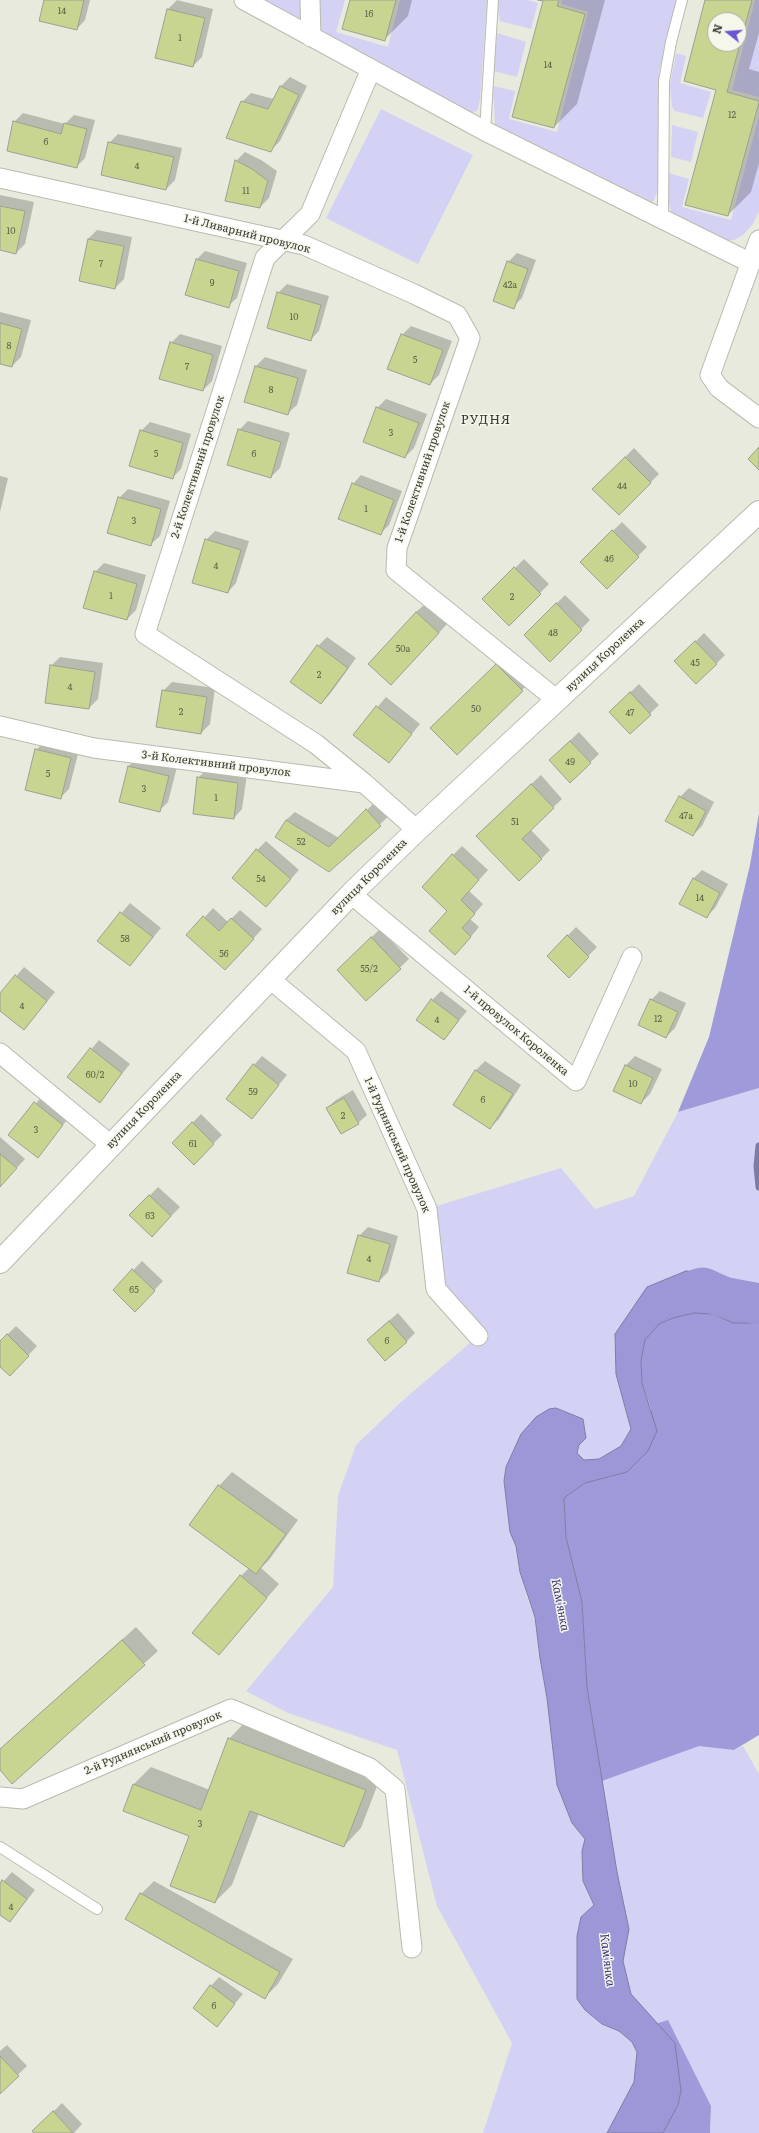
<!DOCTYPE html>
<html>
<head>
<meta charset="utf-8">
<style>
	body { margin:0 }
	#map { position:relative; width:759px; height:2133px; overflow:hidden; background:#e7eadd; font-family:Literata,serif }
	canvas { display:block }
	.north { position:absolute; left:707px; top:12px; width:40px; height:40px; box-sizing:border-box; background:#f4f7ea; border:1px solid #a9aba1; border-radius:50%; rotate:287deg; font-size:11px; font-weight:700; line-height:16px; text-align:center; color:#383a34 }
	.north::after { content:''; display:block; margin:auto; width:14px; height:18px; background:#6c56d0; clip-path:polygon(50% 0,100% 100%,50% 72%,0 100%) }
</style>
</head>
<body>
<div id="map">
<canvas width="759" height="2133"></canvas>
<div class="north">N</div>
</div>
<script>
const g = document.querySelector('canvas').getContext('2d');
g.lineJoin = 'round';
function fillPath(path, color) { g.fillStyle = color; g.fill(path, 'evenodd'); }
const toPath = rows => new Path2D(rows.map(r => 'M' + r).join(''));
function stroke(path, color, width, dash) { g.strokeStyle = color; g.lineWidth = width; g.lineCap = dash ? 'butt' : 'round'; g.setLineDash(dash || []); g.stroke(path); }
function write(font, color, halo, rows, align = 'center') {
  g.font = font + ' Literata,serif'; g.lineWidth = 3; g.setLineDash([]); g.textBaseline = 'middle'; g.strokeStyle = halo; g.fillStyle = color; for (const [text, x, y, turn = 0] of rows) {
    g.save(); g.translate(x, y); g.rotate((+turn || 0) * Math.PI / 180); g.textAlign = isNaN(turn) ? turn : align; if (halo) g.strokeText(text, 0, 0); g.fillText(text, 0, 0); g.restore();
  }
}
fillPath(toPath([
	[256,0,306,0,303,19,300,21],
	[316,0,345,0,336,32,388,47,400,0,487,0,480,100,477,111,468,113,321,36],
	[499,0,528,0,538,3,531,29,500,21,498,11],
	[562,0,677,0,659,72,658,190,652,204,495,125,493,86,515,91,509,119,557,132,588,12,561,4],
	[755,0,759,0,759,97,732,90],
	[497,33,526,42,517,77,494,71],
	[676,53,686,56,680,83,711,92,703,118,675,111,672,107,670,85],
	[381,109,473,155,418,264,326,218],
	[759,116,759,212,752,225,743,235,734,240,723,241,676,218,671,211,668,200,669,173,689,179,682,207,731,220],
	[672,125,698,132,691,162,671,157],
	[759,1088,759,1303,754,1303,750,1283,616,1374,631,1429,621,1446,599,1459,584,1460,577,1453,579,1445,586,1438,583,1419,556,1408,549,1409,521,1434,506,1467,504,1481,510,1532,516,1546,518,1561,527,1597,535,1617,540,1658,547,1698,557,1785,572,1823,585,1839,582,1851,583,1881,594,1905,581,1917,577,1936,578,1966,585,2010,602,2024,619,2031,632,2042,637,2052,634,2082,607,2133,483,2133,512,2043,437,1906,397,1750,288,1713,246,1691,333,1587,338,1496,356,1445,401,1402,478,1336,436,1289,427,1209,561,1168,595,1209,634,1196,678,1112],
	[699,1745,734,1750,743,1746,759,1774,759,2133,710,2133,711,2106,668,2020,655,2024,631,1994,623,1961,629,1929,617,1872,602,1781]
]), '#d3d2f5');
fillPath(toPath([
	[759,813,759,1088,678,1112,709,1037,750,865],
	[754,1303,759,1303,759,1735,734,1750,699,1746,602,1781,587,1687,582,1602,566,1537,564,1498,585,1483,627,1472,648,1451,651,1409,642,1383,641,1361,644,1340,659,1324,673,1318,694,1313,713,1314,733,1323,754,1323],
	[668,2020,711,2106,710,2133,663,2133,678,2105,681,2091,677,2070,655,2024]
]), '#9f9ada');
const water = toPath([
	[686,1271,718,1275,750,1284,754,1323,733,1323,713,1314,694,1313,673,1318,659,1324,645,1340,641,1361,642,1383,657,1431,648,1451,627,1472,585,1483,564,1498,566,1537,582,1602,587,1687,617,1872,629,1929,623,1961,631,1994,675,2043,681,2091,678,2105,663,2133,607,2133,634,2082,637,2052,632,2042,619,2031,602,2024,585,2010,577,1999,577,1936,581,1917,594,1905,583,1881,582,1851,585,1839,572,1823,557,1785,547,1698,540,1658,535,1617,520,1572,516,1546,510,1532,504,1481,506,1467,521,1434,536,1417,549,1409,556,1408,583,1419,586,1438,579,1445,577,1453,584,1460,599,1459,621,1446,631,1429,616,1374,615,1334,647,1287,686,1271]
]);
fillPath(water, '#9c98d7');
stroke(water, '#7e7ca6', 1);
fillPath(toPath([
	[45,0,90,0,85,20,77,29],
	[177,0,213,9,202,57,193,66,156,57,168,9],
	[351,0,412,0,408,16,385,39],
	[542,0,605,0,577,104,554,127,544,1],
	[706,0,759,0,759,33,749,69,759,72,759,163,751,192,728,215,717,89],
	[715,20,739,20,739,44,715,44],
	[290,77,307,86,280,141,271,150,242,102,251,93,274,99,281,86],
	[23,113,65,124,74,115,95,120,85,158,76,167,14,122],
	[118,134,182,148,175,180,166,189,109,143],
	[245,152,261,160,277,171,269,198,260,207,236,161],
	[0,195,34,202,25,244,16,253,0,249],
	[97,230,132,237,124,279,115,288,88,239],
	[205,251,247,263,237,298,228,306,196,260],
	[517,253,536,260,522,298,513,307,508,262],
	[287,284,329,296,319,331,310,340,278,293],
	[0,312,31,320,21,357,12,366,0,363],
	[411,326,452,341,439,375,430,384,402,335],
	[180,334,222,346,212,381,203,390,171,343],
	[265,357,307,370,297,405,288,413,256,366],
	[386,399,427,414,414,448,405,457,377,408],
	[248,421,290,433,280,468,271,477,239,430],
	[150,422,191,434,181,469,172,478,141,431],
	[634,448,659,474,619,514,594,489],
	[361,475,402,491,389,525,380,534,353,484],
	[0,476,8,478,0,512],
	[128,489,170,501,160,536,151,544,119,498],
	[622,522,647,547,607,587,581,562],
	[215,531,249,541,236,583,228,592,206,540],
	[524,559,549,584,509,624,484,599],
	[104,563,146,575,136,610,127,619,95,572],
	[565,595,590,620,550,661,525,635],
	[425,604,447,624,400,675,416,612],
	[704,633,725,655,716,664,685,652],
	[327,637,356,658,330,694,321,703,318,646],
	[60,657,103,663,98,699,89,708,51,666],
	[501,660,526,686,457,754,431,728],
	[172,682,215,688,210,724,201,733,163,691],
	[639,684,659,705,630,733,610,712],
	[386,697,420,724,389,762,354,735],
	[579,732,599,754,570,782,559,751],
	[45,741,79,750,69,789,60,798,36,750],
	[138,757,177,767,168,802,159,811,129,766],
	[207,769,247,774,242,809,234,818,198,778],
	[541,775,562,799,530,829,550,850,541,859,486,827],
	[689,788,714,802,702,826,693,835,680,797],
	[376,801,389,816,329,871,286,820,295,812,339,838],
	[266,841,299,870,266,906,257,850],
	[462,846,488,870,469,891,483,904,470,919,479,927,464,945,449,911,453,855],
	[702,870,728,884,715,908,706,917,693,879],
	[130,903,161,928,130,965,98,941],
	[213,908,228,922,240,910,262,929,234,960,188,935],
	[576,927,597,947,569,976,548,956],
	[380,929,409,959,366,1000,347,961],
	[24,967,55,992,24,1029,0,1009,0,995],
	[441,991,467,1011,444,1039,432,1000],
	[660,991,686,1003,675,1028,666,1037,651,1000],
	[99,1040,130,1064,100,1101,68,1077],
	[262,1056,287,1075,252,1117,254,1065],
	[635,1056,662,1069,650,1094,641,1103,615,1090,626,1065],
	[485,1061,521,1085,499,1119,490,1128,454,1105,476,1070],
	[353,1090,367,1115,358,1123,327,1108,336,1100],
	[44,1094,71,1115,38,1156,10,1134],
	[201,1114,222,1135,194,1163,173,1143],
	[0,1137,25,1159,0,1186],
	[158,1187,180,1207,152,1236,131,1215],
	[368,1227,398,1236,388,1272,379,1281,359,1236],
	[142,1261,163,1281,144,1301,114,1290],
	[398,1313,415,1333,406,1342,377,1331],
	[16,1326,37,1346,10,1375,0,1366,0,1342],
	[232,1472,298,1520,269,1560,261,1568,279,1584,219,1653,241,1576,249,1568,191,1525,219,1486],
	[136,1627,158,1651,12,1782,0,1769,0,1749],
	[246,1721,382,1773,361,1828,344,1846,259,1813,232,1885,215,1902,190,1836,134,1784,151,1767,210,1790,229,1739],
	[12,1872,35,1890,10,1921,0,1913,0,1885],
	[154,1881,293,1959,278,1984,265,1997,141,1894],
	[219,1977,243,1994,217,2025,211,1986],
	[7,2045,27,2066,0,2092,0,2051],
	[62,2103,82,2124,74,2133,35,2133,34,2131]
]), '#0003');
stroke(toPath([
	[759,1146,757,1166,759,1187]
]), '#7e7ca6', 7);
stroke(toPath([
	[699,1289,703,1288,723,1297,759,1304]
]), '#9c98d7', 41);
const building = toPath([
	[44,0,84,0,77,30,39,21,44,0],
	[350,0,396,0,385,41,342,29,350,0],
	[538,0,559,0,557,6,585,14,554,128,512,117,543,1,538,0],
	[705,0,752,0,727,92,759,101,759,102,728,216,685,205,716,90,684,81,705,0],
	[715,20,739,20,739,44,715,44,715,20],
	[167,9,205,18,193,67,155,58,167,9],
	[280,86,299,95,271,152,226,138,241,101,268,109,280,86],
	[13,121,61,134,64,123,87,129,77,168,7,151,13,121],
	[108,142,174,157,166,190,101,175,108,142],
	[235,160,252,169,268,181,260,208,225,201,235,160],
	[0,206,25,211,16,254,0,250,0,206],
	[88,239,124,246,115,289,79,281,88,239],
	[196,259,239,271,229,308,185,295,196,259],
	[507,261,528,269,514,309,493,301,507,261],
	[277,292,321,305,311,341,267,328,277,292],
	[0,323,22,329,12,367,0,364,0,323],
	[401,334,443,350,430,385,387,369,401,334],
	[170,342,213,355,203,391,159,379,170,342],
	[255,366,298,378,288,415,244,402,255,366],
	[376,407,419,423,405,458,363,442,376,407],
	[238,429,281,442,271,478,227,465,238,429],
	[140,430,183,443,173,479,129,466,140,430],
	[759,447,759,470,748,459,759,447],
	[625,457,651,483,619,515,592,489,625,457],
	[352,483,394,500,381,535,338,519,352,483],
	[118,497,161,509,151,546,107,533,118,497],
	[612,530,639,557,607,589,580,562,612,530],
	[205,539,241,550,228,593,192,583,205,539],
	[514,567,541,594,509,626,482,599,514,567],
	[94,571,137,584,127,620,83,608,94,571],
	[556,603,582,630,550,662,524,635,556,603],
	[416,612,439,633,391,685,368,664,416,612],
	[695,641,717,664,696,684,674,661,695,641],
	[317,645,348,668,321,704,290,682,317,645],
	[496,664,523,691,457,755,430,728,496,664],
	[50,665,95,672,89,709,45,703,50,665],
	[162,690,207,697,201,734,156,727,162,690],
	[630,692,651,715,630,734,609,712,630,692],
	[376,706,412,734,389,763,353,735,376,706],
	[570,741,591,763,570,783,549,760,570,741],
	[35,749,71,758,61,799,25,790,35,749],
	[128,766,169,776,160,812,119,802,128,766],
	[197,777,238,783,234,819,193,814,197,777],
	[531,784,554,808,522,839,542,859,519,881,476,836,531,784],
	[679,796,706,811,693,836,665,821,679,796],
	[366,809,381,826,329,872,275,837,286,820,329,847,366,809],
	[256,849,291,879,266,907,232,878,256,849],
	[452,854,479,880,461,900,475,914,462,928,471,937,455,955,429,931,447,911,422,887,452,854],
	[693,878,720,893,707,918,679,904,693,878],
	[120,912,153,937,130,966,97,941,120,912],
	[203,916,219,931,231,918,254,939,225,970,186,935,203,916],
	[567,935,589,957,569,978,547,956,567,935],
	[371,937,401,969,366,1001,337,970,371,937],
	[15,975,47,1001,24,1030,0,1011,0,993,15,975],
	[431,999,459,1020,444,1040,416,1020,431,999],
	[650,999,678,1012,666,1038,638,1025,650,999],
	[90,1048,122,1073,100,1103,67,1077,90,1048],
	[253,1064,279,1085,252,1119,226,1099,253,1064],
	[625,1065,653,1078,641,1104,613,1091,625,1065],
	[475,1070,513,1094,490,1129,453,1105,475,1070],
	[344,1098,359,1124,341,1134,326,1108,344,1098],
	[34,1102,63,1125,38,1158,8,1135,34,1102],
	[192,1122,214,1144,194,1165,172,1143,192,1122],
	[0,1154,17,1168,0,1187,0,1154],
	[149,1195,171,1216,152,1237,129,1215,149,1195],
	[358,1235,390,1244,379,1282,347,1273,358,1235],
	[132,1269,155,1291,135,1312,113,1290,132,1269],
	[389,1321,407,1342,385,1361,367,1340,389,1321],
	[7,1334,29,1356,10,1376,0,1367,0,1341,7,1334],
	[218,1485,286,1534,256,1574,189,1525,218,1485],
	[240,1575,267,1598,219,1655,192,1633,240,1575],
	[122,1640,145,1665,12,1784,0,1770,0,1749,122,1640],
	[228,1738,366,1790,344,1847,250,1811,215,1903,170,1886,189,1836,123,1811,133,1784,201,1810,228,1738],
	[2,1880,27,1899,10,1922,0,1915,0,1883,2,1880],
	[140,1893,280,1972,265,1999,125,1919,140,1893],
	[210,1985,235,2004,217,2027,193,2008,210,1985],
	[0,2056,19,2076,0,2094,0,2056],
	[53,2111,73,2133,34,2133,32,2131,53,2111]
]);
fillPath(building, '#c8d590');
stroke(building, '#9da094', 1);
const service = toPath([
	[485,131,493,0],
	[663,218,664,81,671,42,682,0],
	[0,1847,97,1909]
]);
const minor = toPath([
	[244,0,485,131,751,263],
	[310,0,311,37],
	[0,178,304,245,414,294,457,315,470,338,397,548,396,570,557,700],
	[759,240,710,375,719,388,759,418],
	[0,726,94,748,364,783,417,830],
	[364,783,316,744,145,634,265,258,310,214,371,69],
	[351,894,576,1081,632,957],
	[270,979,356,1051,427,1209,436,1289,478,1336],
	[0,1053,111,1145],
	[0,1797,23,1799,231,1709,370,1768,395,1789,412,1948]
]);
const tertiary = toPath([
	[0,1262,351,894,417,830,759,512]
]);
stroke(service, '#b8bbae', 12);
stroke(minor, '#b8bbae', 21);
stroke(tertiary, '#b8bbae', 24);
stroke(service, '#fff', 10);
stroke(minor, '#fff', 19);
stroke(tertiary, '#fff', 22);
write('9px', '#5c614b', null, [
	["14",62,11],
	["16",369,14],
	["1",180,38],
	["14",548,65],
	["12",732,115],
	["6",46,142],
	["4",137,166],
	["11",246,191],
	["10",11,231],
	["7",101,264],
	["9",212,283],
	["42а",510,285],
	["10",294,317],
	["8",9,346],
	["5",415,360],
	["7",187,367],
	["8",271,390],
	["3",391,433],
	["5",156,454],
	["6",254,454],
	["44",622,486],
	["1",366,509],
	["3",134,521],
	["46",609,559],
	["4",216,566],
	["1",111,596],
	["2",512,597],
	["48",553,633],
	["50а",403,649],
	["45",695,663],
	["2",319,675],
	["4",70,687],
	["50",476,709],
	["2",181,712],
	["47",630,713],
	["49",570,762],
	["5",48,774],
	["3",144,789],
	["1",216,798],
	["47а",686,816],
	["51",515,822],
	["52",301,842],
	["54",261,879],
	["14",700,898],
	["58",125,939],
	["56",224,954],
	["55/2",369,969],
	["4",22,1006],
	["12",658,1019],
	["4",437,1020],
	["60/2",95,1075],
	["10",633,1084],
	["59",253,1092],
	["6",483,1100],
	["2",343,1116],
	["3",36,1130],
	["61",193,1144],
	["63",150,1216],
	["4",369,1259],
	["65",134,1290],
	["6",387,1341],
	["3",200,1824],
	["4",11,1907],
	["6",214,2006]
]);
write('11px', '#383a34', '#f4f7ea', [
	["1-й Ливарний провулок",247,234,14],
	["2-й Колективний провулок",198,467,-72],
	["1-й Колективний провулок",423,472,-71],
	["вулиця Короленка",605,655,-43],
	["3-й Колективний провулок",216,764,7],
	["вулиця Короленка",369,877,-45],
	["1-й провулок Короленка",516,1031,40],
	["вулиця Короленка",144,1110,-46],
	["1-й Руднянський провулок",397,1145,66],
	["2-й Руднянський провулок",153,1743,-23]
]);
write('italic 12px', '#40337e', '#f4f7ea', [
	["Кам'янка",560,1605,79],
	["Кам'янка",607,1960,83]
]);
g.letterSpacing = '1px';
write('13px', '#383a34', '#f4f7ea', [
	["РУДНЯ",486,420]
]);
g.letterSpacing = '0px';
</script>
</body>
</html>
